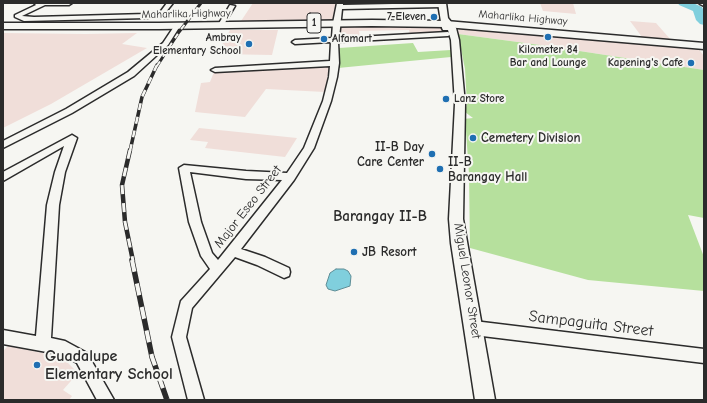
<!DOCTYPE html>
<html>
<head>
<meta charset="utf-8">
<style>
	body { margin:0 }
	#map { position:relative; width:707px; height:403px; overflow:hidden; background:#f6f6f2; font-family:"Comic Neue",sans-serif }
	canvas { display:block }
	.frame { position:absolute; inset:0; border:4px solid #2b2b2b; pointer-events:none }
</style>
</head>
<body>
<div id="map">
<canvas width="707" height="403"></canvas>
<div class="frame"></div>
</div>
<script>
const g = document.querySelector('canvas').getContext('2d');
g.lineJoin = 'round';
function fillPath(path, color) { g.fillStyle = color; g.fill(path, 'evenodd'); }
const toPath = rows => new Path2D(rows.map(r => 'M' + r).join(''));
function stroke(path, color, width, dash) { g.strokeStyle = color; g.lineWidth = width; g.lineCap = dash ? 'butt' : 'round'; g.setLineDash(dash || []); g.stroke(path); }
function write(font, color, halo, rows, align = 'center') {
  g.font = font + ' "Comic Neue",sans-serif'; g.lineWidth = 4; g.setLineDash([]); g.textBaseline = 'middle'; g.strokeStyle = halo; g.fillStyle = color; for (const [text, x, y, turn = 0] of rows) {
    g.save(); g.translate(x, y); g.rotate((+turn || 0) * Math.PI / 180); g.textAlign = isNaN(turn) ? turn : align; if (halo) g.strokeText(text, 0, 0); g.fillText(text, 0, 0); g.restore();
  }
}
fillPath(toPath([
	[253,3,337,3,336,20,241,21],
	[540,3,573,3,576,14,543,11],
	[630,21,656,23,671,40,642,37],
	[340,25,444,27,446,34,410,35,409,30,359,31,360,37,339,37],
	[459,28,697,47,704,56,704,70,540,45,458,34],
	[230,30,278,30,272,55,217,54],
	[3,33,86,34,137,33,122,44,147,48,51,104,3,128],
	[329,67,325,92,266,89,245,117,195,112,201,83,210,82,214,72],
	[199,128,297,138,285,157,205,148,208,142,190,140],
	[8,346,62,357,78,373,63,390,72,396,69,400,3,400,3,351]
]), '#f0ded9');
fillPath(toPath([
	[458,34,540,45,704,70,704,218,688,215,704,257,704,291,588,280,470,248,469,174,466,131,463,119,473,118,465,112,467,104,465,69],
	[413,43,418,52,451,50,451,57,338,68,339,48]
]), '#b6e09d');
const water = toPath([
	[336,269,344,269,348,271,351,276,350,286,335,291,328,289,326,285,330,273,336,269]
]);
fillPath(water, '#80cfdd');
stroke(water, '#5e8d96', 1);
fillPath(toPath([
	[678,3,693,3,702,7,704,11,704,25,700,24,696,20,693,11,679,5,678,3]
]), '#80cfdd');
const minor = toPath([
	[34,3,72,3,69,5,45,5,22,16,34,17,147,14,156,13,161,11,167,3,173,3,165,13,159,16,147,18,24,21,15,17,15,15,36,5,34,3],
	[337,3,343,3,343,5,442,3,445,5,442,7,342,9,339,38,448,32,451,34,448,36,338,42,339,63,337,77,331,101,314,148,294,180,241,249,265,257,289,268,290,272,289,276,284,278,257,265,235,257,192,308,186,337,204,400,188,400,172,337,181,301,210,269,201,256,189,222,179,168,184,165,246,171,287,173,304,148,323,101,329,77,330,66,215,72,211,70,215,68,330,61,331,42,295,44,292,42,295,40,332,38,333,23,337,3],
	[190,172,246,179,282,180,218,260,212,253,201,222,190,172],
	[699,3,704,3,704,6,700,4,699,3],
	[230,5,235,6,223,26,219,26,218,25,230,5],
	[175,25,180,26,168,45,134,76,72,113,3,148,3,141,66,109,128,72,163,43,175,25],
	[72,135,77,138,65,172,59,205,51,338,65,341,87,353,114,400,97,400,77,363,63,355,3,344,3,330,36,336,47,205,55,172,64,146,3,181,3,172,72,135],
	[474,321,704,349,704,363,474,335,469,333,467,328,469,323,474,321]
]);
const tertiary = toPath([
	[438,3,446,3,448,18,456,28,459,40,465,104,463,219,495,400,475,400,451,243,449,219,455,104,451,40,448,30,443,30,442,28,438,3]
]);
const primary = toPath([
	[372,20,446,21,704,43,704,49,446,27,372,26,159,29,3,29,3,23,159,23,372,20]
]);
stroke(minor, '#2b2b2b', 3);
stroke(tertiary, '#2b2b2b', 3);
stroke(primary, '#2b2b2b', 3);
fillPath(minor, '#f6f6f2');
fillPath(tertiary, '#f6f6f2');
fillPath(primary, '#f6f6f2');
const railFar3 = toPath([
	[157,66,179,32,201,3]
]);
const railFar2 = toPath([
	[130,151,142,97,157,65]
]);
const railFar1 = toPath([
	[130,150,122,185,125,222,133,261]
]);
const rail = toPath([
	[132,260,152,357,167,400]
]);
stroke(railFar3, '#2b2b2b', 3);
stroke(railFar2, '#2b2b2b', 3.5);
stroke(railFar1, '#2b2b2b', 4.5);
stroke(rail, '#2b2b2b', 5.5);
stroke(railFar3, '#f6f6f2', 2, [5.5]);
stroke(railFar2, '#f6f6f2', 2.5, [7]);
stroke(railFar1, '#f6f6f2', 3, [9]);
stroke(rail, '#f6f6f2', 4, [12]);
for (const [x, y, r, color] of [
	[434,17,4,"#1f6fb2"],
	[548,37,4,"#1f6fb2"],
	[324,39,4,"#1f6fb2"],
	[249,44,4,"#1f6fb2"],
	[691,63,4,"#1f6fb2"],
	[446,99,4,"#1f6fb2"],
	[473,138,4,"#1f6fb2"],
	[432,154,4,"#1f6fb2"],
	[440,169,4,"#1f6fb2"],
	[354,252,4,"#1f6fb2"],
	[37,365,4,"#1f6fb2"]
]) { const dot = new Path2D(); dot.arc(x, y, r, 0, 2 * Math.PI); g.fillStyle = color; g.fill(dot); stroke(dot, '#f6f6f2', 1.5); }
write('11px', '#2b2b2b', '#f6f6f2', [
	["Maharlika Highway",186,14,-1],
	["Maharlika Highway",523,18,5]
]);
write('bold 11px', '#2b2b2b', '#f6f6f2', [
	["7-Eleven",426,17],
	["Ambray",241,38],
	["Elementary School",241,51],
	["Alfamart",332,39,"left"],
	["Kilometer 84",548,50,"center"],
	["Bar and Lounge",548,63,"center"],
	["Kapening's Cafe",683,63],
	["Lanz Store",454,99,"left"]
], 'right');
for (const [x, y, w] of [
	[314,23,14]
]) { const box = new Path2D(); box.roundRect(x - w / 2, y - 10, w, 20, 3); g.fillStyle = '#f6f6f2'; g.fill(box); stroke(box, '#2b2b2b', 1); }
write('bold 12px', '#2b2b2b', null, [
	["1",314,23]
]);
write('bold 13px', '#2b2b2b', '#f6f6f2', [
	["Cemetery Division",481,138],
	["II-B Day",424,147,"right"],
	["Care Center",424,162,"right"],
	["II-B",448,162],
	["Barangay Hall",448,177],
	["JB Resort",362,252]
], 'left');
write('13px', '#2b2b2b', '#f6f6f2', [
	["Major Eseo Street",248,207,-52],
	["Miguel Leonor Street",467,281,81]
]);
write('bold 15px', '#2b2b2b', '#f6f6f2', [
	["Barangay II-B",380,217]
]);
write('16px', '#2b2b2b', '#f6f6f2', [
	["Sampaguita Street",591,324,7]
]);
write('bold 16px', '#2b2b2b', '#f6f6f2', [
	["Guadalupe",45,356],
	["Elementary School",45,374]
], 'left');
</script>
</body>
</html>
